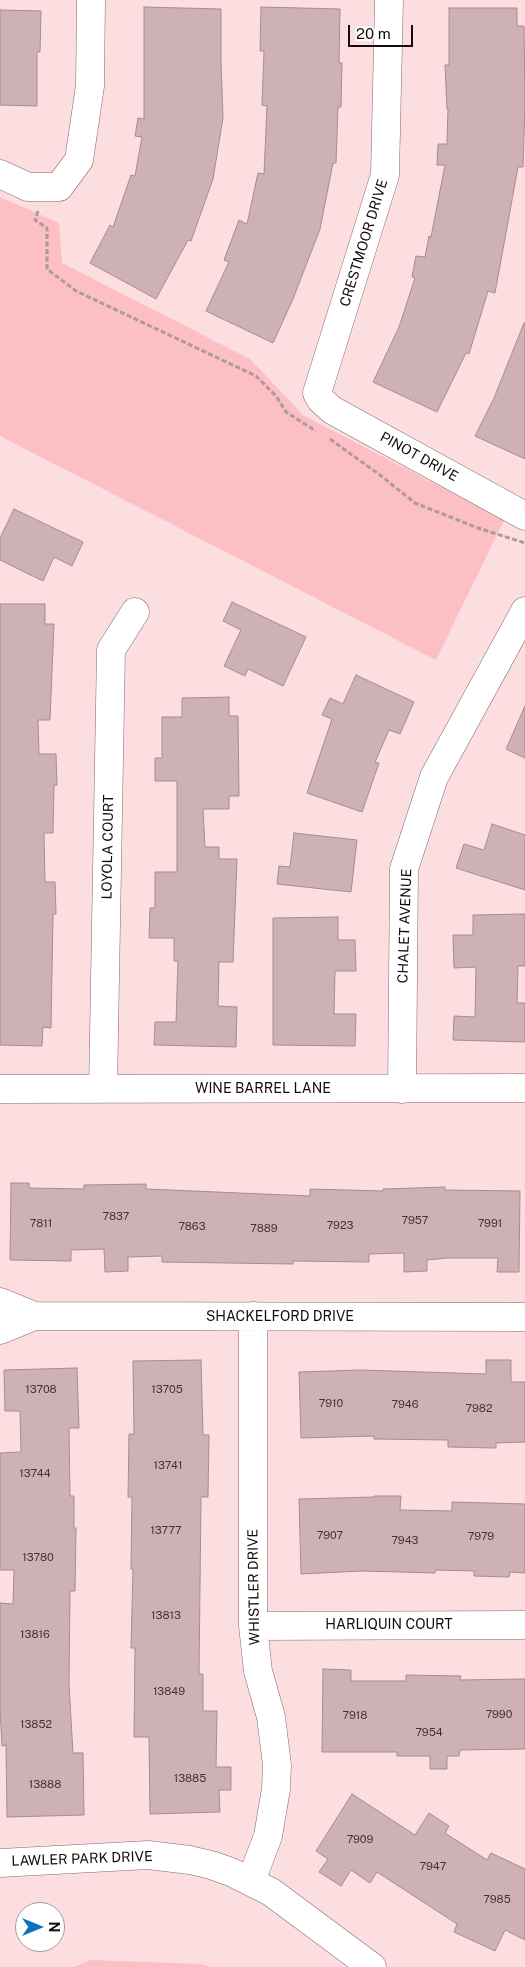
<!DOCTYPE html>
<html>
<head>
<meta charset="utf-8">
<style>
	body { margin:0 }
	#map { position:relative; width:525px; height:1967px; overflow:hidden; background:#fcdee0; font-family:"Public Sans",sans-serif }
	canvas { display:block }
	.north { position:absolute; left:15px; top:1902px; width:50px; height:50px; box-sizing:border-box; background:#fff; border:1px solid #a19d9e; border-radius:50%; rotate:90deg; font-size:14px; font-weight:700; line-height:20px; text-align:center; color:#140b0c }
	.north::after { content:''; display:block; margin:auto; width:18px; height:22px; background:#0d71bd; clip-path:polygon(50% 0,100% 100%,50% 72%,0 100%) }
	.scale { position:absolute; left:348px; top:25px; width:65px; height:22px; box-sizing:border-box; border:2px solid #140b0c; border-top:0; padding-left:6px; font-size:15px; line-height:18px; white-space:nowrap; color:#140b0c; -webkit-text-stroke:4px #fff; paint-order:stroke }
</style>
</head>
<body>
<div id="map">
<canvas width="525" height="1967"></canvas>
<div class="north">N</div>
<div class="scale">20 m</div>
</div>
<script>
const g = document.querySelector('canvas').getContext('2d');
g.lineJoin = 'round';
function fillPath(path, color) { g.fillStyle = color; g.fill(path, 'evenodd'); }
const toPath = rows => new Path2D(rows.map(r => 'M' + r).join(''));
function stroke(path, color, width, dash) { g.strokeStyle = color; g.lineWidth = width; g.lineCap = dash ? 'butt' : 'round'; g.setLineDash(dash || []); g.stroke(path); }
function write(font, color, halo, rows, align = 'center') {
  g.font = font + ' "Public Sans",sans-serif'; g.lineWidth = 4.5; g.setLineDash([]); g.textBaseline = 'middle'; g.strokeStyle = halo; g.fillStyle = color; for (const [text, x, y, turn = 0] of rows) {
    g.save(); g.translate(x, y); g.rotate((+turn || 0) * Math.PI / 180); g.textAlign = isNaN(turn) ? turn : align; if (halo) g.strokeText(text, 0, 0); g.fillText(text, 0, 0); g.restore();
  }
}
fillPath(toPath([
	[0,197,59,223,62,263,250,359,303,415,504,520,436,660,0,436],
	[91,1960,200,1964,211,1967,74,1967]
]), '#fbbfc4');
const building = toPath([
	[144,7,221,9,221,62,223,118,213,179,191,241,188,240,156,299,90,263,110,225,113,227,131,175,135,176,142,137,135,136,138,118,144,119,144,7],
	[261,7,340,9,339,63,342,63,341,107,338,107,336,163,333,163,320,229,293,299,273,343,206,311,229,262,224,260,239,220,247,224,258,173,264,174,267,106,262,105,264,51,260,51,261,7],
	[449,8,517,8,517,26,524,26,525,105,523,167,518,167,495,293,488,291,469,354,466,353,437,412,373,382,399,327,415,278,412,277,416,256,425,257,429,236,431,237,445,165,437,165,438,144,447,144,448,109,447,109,445,65,449,65,449,8],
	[0,10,41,11,40,52,37,52,37,106,0,105,0,10],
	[524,323,525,323,525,459,475,436,494,398,524,323],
	[14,509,83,542,72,566,54,557,43,581,0,560,0,538,14,509],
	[232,602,306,637,283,686,248,669,245,676,224,666,241,630,223,621,232,602],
	[0,604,45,604,45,624,54,624,50,720,38,720,39,754,56,754,57,785,54,785,53,833,44,833,45,882,55,882,56,914,53,914,51,1028,43,1027,42,1046,0,1045,0,604],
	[356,675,414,702,400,734,389,730,375,762,379,763,362,812,307,793,332,719,322,715,330,698,343,704,356,675],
	[229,697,229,716,238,716,239,796,229,796,229,809,203,809,205,847,219,847,219,859,237,859,233,962,219,962,218,1006,237,1007,236,1047,154,1045,155,1022,176,1022,178,961,174,961,174,938,149,938,150,908,155,908,155,872,177,872,177,781,155,781,155,758,162,758,162,717,182,717,182,698,229,697],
	[525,706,525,758,506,749,525,706],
	[492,824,525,835,525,890,456,868,464,844,484,850,492,824],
	[294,833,357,840,351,892,277,884,279,866,290,867,294,833],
	[525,914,525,966,518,966,517,1003,525,1003,525,1042,453,1040,454,1016,475,1017,476,967,454,968,453,935,473,935,473,915,525,914],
	[338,917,338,940,355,940,356,971,335,971,334,1014,356,1014,355,1046,273,1045,273,918,338,917],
	[11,1183,29,1183,29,1188,84,1189,84,1185,146,1184,146,1189,310,1196,310,1189,383,1191,383,1189,445,1187,445,1190,520,1191,519,1272,497,1272,498,1258,447,1258,427,1260,427,1271,404,1272,404,1253,369,1254,369,1262,293,1261,293,1264,162,1262,162,1256,128,1257,128,1271,105,1272,104,1249,71,1250,71,1261,10,1260,11,1183],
	[201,1360,203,1435,209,1435,208,1497,201,1497,199,1674,203,1674,203,1711,217,1711,216,1767,231,1767,231,1790,219,1790,220,1812,150,1814,149,1737,134,1737,135,1648,131,1648,133,1569,131,1569,132,1497,128,1497,129,1434,134,1434,133,1361,201,1360],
	[486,1360,511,1360,511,1382,525,1382,525,1442,496,1443,496,1448,448,1447,448,1440,374,1439,374,1436,301,1438,299,1372,361,1370,486,1374,486,1360],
	[77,1368,79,1428,69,1428,70,1496,74,1496,74,1528,76,1528,75,1591,70,1591,69,1684,73,1753,83,1753,84,1815,7,1817,6,1745,2,1746,0,1709,0,1603,13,1604,14,1570,0,1570,0,1453,21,1452,20,1411,5,1411,4,1370,77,1368],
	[375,1496,401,1496,400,1510,452,1511,452,1502,525,1504,525,1573,510,1572,509,1577,474,1576,474,1571,436,1570,435,1573,362,1571,301,1574,299,1499,375,1497,375,1496],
	[323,1669,351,1670,351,1681,406,1681,406,1675,461,1676,460,1680,525,1679,525,1749,460,1750,459,1756,447,1756,447,1769,430,1769,430,1756,397,1756,397,1752,322,1752,323,1669],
	[352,1794,415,1835,429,1813,449,1826,445,1833,487,1860,491,1853,525,1869,525,1940,505,1930,495,1951,454,1932,457,1924,377,1872,370,1883,351,1870,341,1886,319,1872,328,1859,316,1851,352,1794]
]);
fillPath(building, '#ceb1b4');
stroke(building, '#a78b8e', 1);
const minor = toPath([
	[389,0,385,175,317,393,321,400,332,410,525,516],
	[0,174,28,187,59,187,79,160,90,86,91,0],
	[0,1089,525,1088],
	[103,1089,111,650,135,612],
	[402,1089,404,869,434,777,525,611],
	[0,1302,34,1316],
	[0,1330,34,1316,525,1317],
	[253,1626,525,1625],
	[0,1863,148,1855,190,1860,211,1865,231,1872,271,1892,372,1967],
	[251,1881,268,1836,276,1789,277,1765,271,1717,258,1671,253,1626,253,1316]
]);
stroke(minor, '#83696b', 29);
stroke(toPath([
	[38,211,35,220,47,228,47,269,76,291,256,376,276,396,286,412,316,431],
	[330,439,380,475,415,503,478,528,525,543]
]), '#b0999b', 3, [5, 2.5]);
stroke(minor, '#fff', 28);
write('11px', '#423436', null, [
	["7837",116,1217],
	["7957",415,1221],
	["7811",41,1224],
	["7991",490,1224],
	["7923",340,1226],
	["7863",192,1227],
	["7889",264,1229],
	["13708",41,1390],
	["13705",167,1390],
	["7910",331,1404],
	["7946",405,1405],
	["7982",479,1409],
	["13741",168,1466],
	["13744",35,1474],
	["13777",166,1531],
	["7907",330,1536],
	["7979",481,1537],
	["7943",405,1541],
	["13780",38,1558],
	["13813",166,1616],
	["13816",35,1635],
	["13849",169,1692],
	["7990",499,1715],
	["7918",355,1716],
	["13852",36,1725],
	["7954",429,1733],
	["13885",190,1779],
	["13888",45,1785],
	["7909",360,1840],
	["7947",433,1867],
	["7985",497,1900]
]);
write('14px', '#140b0c', '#fff', [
	["CRESTMOOR DRIVE",364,243,-73],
	["PINOT DRIVE",419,457,29],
	["LOYOLA COURT",108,847,-89],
	["CHALET AVENUE",405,926,-88],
	["WINE BARREL LANE",263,1089],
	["SHACKELFORD DRIVE",280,1317],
	["WHISTLER DRIVE",254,1587,-91],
	["HARLIQUIN COURT",389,1625],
	["LAWLER PARK DRIVE",82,1859,-2]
]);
</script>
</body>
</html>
